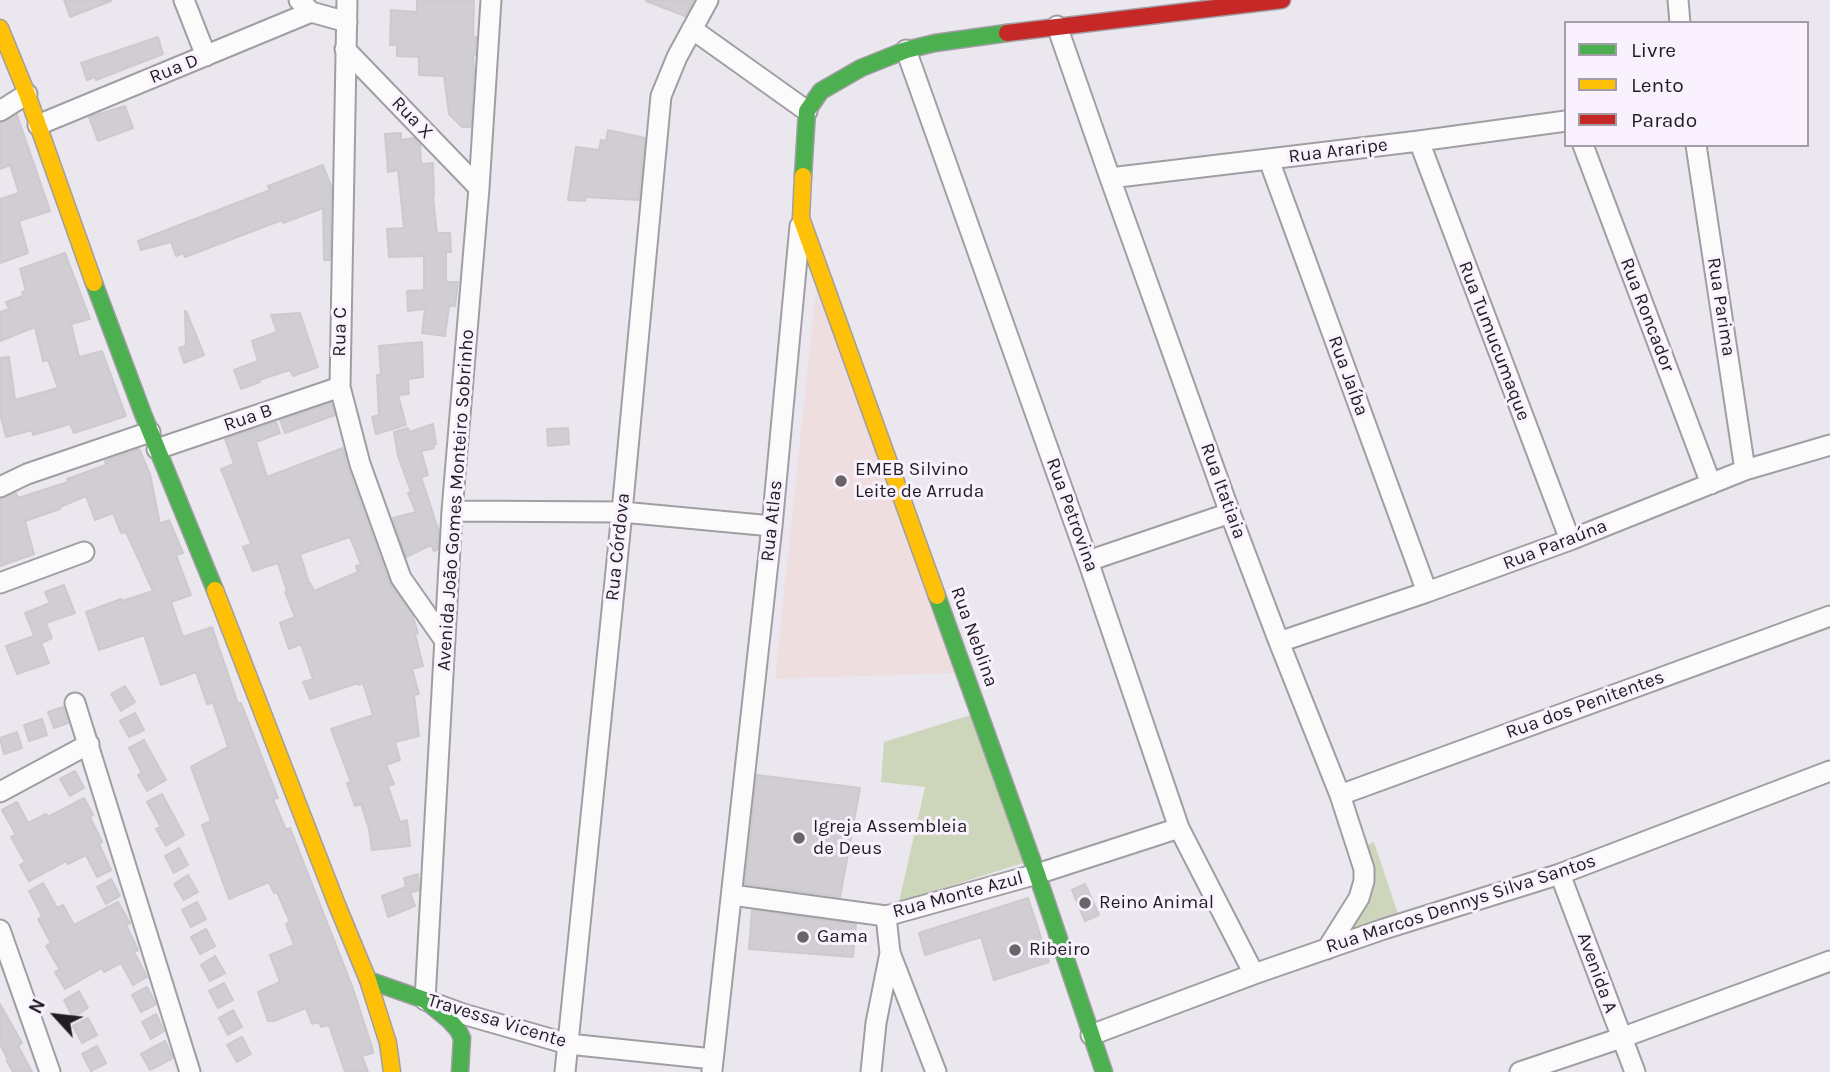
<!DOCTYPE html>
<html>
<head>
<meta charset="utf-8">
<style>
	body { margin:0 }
	#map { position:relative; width:1830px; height:1072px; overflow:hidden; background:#ebe7ee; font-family:Karla,sans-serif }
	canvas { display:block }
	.legend { position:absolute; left:1564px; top:21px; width:245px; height:126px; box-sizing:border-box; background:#f9f2fe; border:2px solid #a39da6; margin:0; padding:9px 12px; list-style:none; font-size:21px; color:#211e23 }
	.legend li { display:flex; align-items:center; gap:14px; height:35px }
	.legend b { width:35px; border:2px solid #a39da6 }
	.north { position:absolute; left:21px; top:981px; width:70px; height:70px; -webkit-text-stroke:5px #f9f2fe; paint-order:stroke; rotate:297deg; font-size:19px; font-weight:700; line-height:28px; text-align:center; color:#211e23 }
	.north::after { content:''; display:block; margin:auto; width:24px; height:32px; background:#211e23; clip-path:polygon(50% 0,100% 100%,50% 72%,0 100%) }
</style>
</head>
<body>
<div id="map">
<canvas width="1830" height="1072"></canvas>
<ul class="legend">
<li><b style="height:9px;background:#4caf50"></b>Livre</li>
<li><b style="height:9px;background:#ffc107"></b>Lento</li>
<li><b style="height:9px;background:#c62828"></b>Parado</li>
</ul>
<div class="north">N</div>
</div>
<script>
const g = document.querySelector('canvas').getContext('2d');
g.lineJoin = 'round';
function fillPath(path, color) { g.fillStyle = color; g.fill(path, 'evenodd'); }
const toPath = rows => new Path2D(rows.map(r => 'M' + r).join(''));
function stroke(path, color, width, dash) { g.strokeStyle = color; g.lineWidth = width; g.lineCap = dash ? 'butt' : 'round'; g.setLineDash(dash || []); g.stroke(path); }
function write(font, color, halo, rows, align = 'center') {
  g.font = font + ' Karla,sans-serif'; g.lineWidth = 6; g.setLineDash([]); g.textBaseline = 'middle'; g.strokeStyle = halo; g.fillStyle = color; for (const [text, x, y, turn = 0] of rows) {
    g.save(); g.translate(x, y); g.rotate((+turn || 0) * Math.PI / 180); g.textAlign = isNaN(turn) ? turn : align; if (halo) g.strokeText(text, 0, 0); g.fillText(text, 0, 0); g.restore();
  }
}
fillPath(toPath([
	[816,289,957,673,775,679]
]), '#eedee0');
fillPath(toPath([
	[974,714,1023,863,899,902,925,787,881,782,884,742],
	[1374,842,1398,914,1342,934,1364,846]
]), '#cdd5ba');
const building = toPath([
	[64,0,111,0,111,1,70,17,64,0],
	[417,0,474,0,473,37,476,37,475,55,473,55,474,70,471,127,462,127,449,114,444,76,419,75,419,57,397,56,397,45,390,45,391,10,417,12,417,0],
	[646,0,694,0,685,16,646,1,646,0],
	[158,37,163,54,96,80,95,77,87,80,81,63,158,37],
	[125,106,133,128,98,141,89,117,125,106],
	[17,115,50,211,19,221,28,253,0,263,0,199,19,193,10,165,0,169,0,123,17,115],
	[608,130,645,138,639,200,585,197,585,201,568,200,576,147,599,150,601,140,606,141,608,130],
	[401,133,401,140,414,138,420,144,421,164,433,163,434,197,433,197,437,233,450,233,451,252,446,252,446,282,458,282,455,306,449,306,445,336,422,333,425,309,408,311,407,291,424,290,424,256,389,257,387,229,404,228,398,170,388,172,385,134,401,133],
	[323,165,331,186,330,260,324,260,323,208,283,223,282,220,185,257,183,253,176,256,171,242,141,250,138,241,270,190,268,186,323,165],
	[65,253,90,319,71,324,79,357,102,351,126,416,74,433,70,424,33,435,32,430,6,437,0,414,0,358,9,357,15,400,58,388,48,360,43,361,35,327,0,341,0,312,9,309,6,302,23,296,22,292,26,291,20,269,65,253],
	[185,311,186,311,204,355,184,363,179,348,186,346,185,311],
	[300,313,318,367,293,376,290,370,259,380,260,382,241,389,234,370,258,361,252,341,277,332,271,315,300,313],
	[422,342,423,377,408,379,409,394,398,395,406,425,376,434,372,417,379,415,377,375,381,375,379,346,422,342],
	[331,403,335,415,285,433,280,420,331,403],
	[276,422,280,433,256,442,267,477,343,448,348,468,389,582,412,614,418,633,415,634,423,666,412,669,419,694,414,695,419,736,395,742,400,760,386,765,394,784,388,786,400,822,407,820,410,846,372,850,369,829,361,804,355,806,347,783,351,782,331,729,373,715,363,683,358,685,358,683,310,699,303,682,313,679,301,644,289,649,280,623,295,617,285,592,287,591,278,563,253,571,243,547,251,544,221,469,234,464,225,439,276,422],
	[350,537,361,565,356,566,358,572,314,591,310,583,309,583,300,554,350,537],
	[433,424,436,444,433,445,434,448,421,451,428,475,421,477,439,532,438,549,434,551,431,545,406,557,393,518,416,512,408,493,411,492,398,456,394,432,408,428,409,432,433,424],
	[568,428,569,444,548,446,547,429,568,428],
	[139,449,150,474,160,524,169,520,183,553,176,555,191,595,171,602,183,637,212,627,238,704,241,703,278,798,273,799,286,830,290,828,352,986,372,1047,373,1053,362,1056,368,1072,345,1072,329,1025,321,1027,319,1022,312,1024,306,1008,274,1021,268,1021,258,992,280,982,270,955,294,945,286,924,290,922,277,892,274,893,269,882,229,899,202,825,211,821,191,767,228,747,213,703,207,704,196,672,161,685,144,635,99,650,86,612,121,599,122,601,153,591,126,532,121,533,113,513,95,520,86,496,60,507,60,509,25,521,34,554,0,566,0,499,16,493,18,498,68,482,67,479,106,465,105,461,139,449],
	[64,585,75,613,46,623,52,638,41,643,49,663,17,674,6,646,34,636,25,613,50,603,45,592,64,585],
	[125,686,135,702,121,711,111,694,125,686],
	[63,707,68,723,54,728,48,712,63,707],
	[135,713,144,730,129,737,120,721,135,713],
	[42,719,47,735,29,741,24,725,42,719],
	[17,732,22,748,4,754,0,738,17,732],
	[144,740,166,780,147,791,138,775,142,773,129,748,144,740],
	[75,771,84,788,70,796,60,779,75,771],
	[757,775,860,788,840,897,745,884,757,775],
	[162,794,184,835,166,846,156,829,161,827,147,802,162,794],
	[84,798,93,815,90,817,102,842,99,844,111,870,97,877,86,855,68,864,66,861,29,881,20,865,25,862,11,837,16,835,2,810,17,802,28,823,46,814,48,817,84,798],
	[179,848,188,865,174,873,165,856,179,848],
	[418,874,419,890,410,893,415,906,388,917,382,896,406,887,404,878,418,874],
	[188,875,198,892,184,900,174,884,188,875],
	[111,879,120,896,106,904,97,887,111,879],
	[43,883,57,908,63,905,74,925,118,902,130,923,126,925,138,950,134,952,147,977,133,985,121,963,104,972,102,968,65,989,55,972,60,970,46,946,51,943,38,919,42,916,29,891,43,883],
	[1085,884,1099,915,1085,921,1072,890,1085,884],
	[1028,898,1049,962,994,980,981,937,925,955,919,933,1028,898],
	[197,902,206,919,191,927,182,910,197,902],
	[752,910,856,924,853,957,749,949,752,910],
	[206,929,215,946,200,954,191,937,206,929],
	[215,956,225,973,210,981,201,965,215,956],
	[224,983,233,1000,218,1008,209,991,224,983],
	[147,987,156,1004,141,1012,132,995,147,987],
	[79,991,88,1008,73,1017,64,1000,79,991],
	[0,1004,22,1043,18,1046,32,1072,13,1072,7,1061,8,1060,0,1044,0,1004],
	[233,1010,242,1027,228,1035,219,1018,233,1010],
	[156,1014,164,1031,151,1039,142,1022,156,1014],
	[88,1018,97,1035,82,1043,73,1026,88,1018],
	[242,1037,251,1054,237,1062,227,1045,242,1037],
	[165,1041,173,1058,150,1070,141,1054,165,1041],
	[97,1046,106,1063,91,1071,82,1054,97,1046]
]);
fillPath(building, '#d0cdd3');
stroke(building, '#ccc9cf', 2);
const street = toPath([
	[184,0,206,56],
	[299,0,311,12,347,22],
	[347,0,340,387,360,464,401,578,445,641],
	[491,0,479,188,452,511,425,1000,463,1014,568,1044,713,1059],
	[1678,0,1680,23],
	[1057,26,1110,178,1230,513,1279,642,1340,795,1364,869,1364,881,1359,898,1327,949],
	[692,29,807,111],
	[345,49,479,188],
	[906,50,1088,561,1179,828,1254,974],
	[0,111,27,94],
	[38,125,311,12],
	[1419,141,1570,540],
	[1583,145,1711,484],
	[1696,145,1745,470],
	[1269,160,1427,592],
	[1110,178,1419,141,1566,121],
	[157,449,340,387],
	[0,487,27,474,150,432],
	[452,511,622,512,772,526],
	[1088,561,1230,513],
	[0,583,84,552],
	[1279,642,1427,592,1570,540,1745,470,1830,445],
	[75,703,190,1072],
	[0,792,89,744],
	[1340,795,1830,616],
	[1560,874,1635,1072],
	[732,895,886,916,1037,874,1179,828],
	[886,916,890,953,936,1072],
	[0,930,50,1072],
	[1091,1035,1254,974,1384,929,1560,874,1830,771],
	[712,1070,772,526,800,226],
	[565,1072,622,512,661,96,677,57,708,0],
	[871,1072,876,1023,890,953],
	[1520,1072,1621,1038,1830,961]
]);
const fast = toPath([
	[803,176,807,111,821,91,861,68,906,50,935,43,1007,33],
	[94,283,143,414,215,590],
	[937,596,1037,874,1104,1072],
	[368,980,425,1000,449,1020,458,1030,462,1038,460,1072]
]);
const slow = toPath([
	[0,28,27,94,94,283],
	[803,176,801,218,937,596],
	[215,590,337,905,368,980,388,1043,392,1072]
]);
const jam = toPath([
	[1007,33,1282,0]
]);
stroke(street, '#a19ea3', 23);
stroke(fast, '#a19ea3', 19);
stroke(slow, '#a19ea3', 19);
stroke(jam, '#a19ea3', 19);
stroke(street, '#fcfbfc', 19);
stroke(fast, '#4caf50', 16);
stroke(slow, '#ffc107', 16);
stroke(jam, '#c62828', 16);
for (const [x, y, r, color] of [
	[841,481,7,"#68646a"],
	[799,838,7,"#68646a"],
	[1085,903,7,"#68646a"],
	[803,937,7,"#68646a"],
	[1015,950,7,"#68646a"]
]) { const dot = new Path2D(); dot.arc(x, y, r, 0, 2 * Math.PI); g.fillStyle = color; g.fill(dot); stroke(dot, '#f9f2fe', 2.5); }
write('19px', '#211e23', '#f9f2fe', [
	["Rua D",174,69,-22],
	["Rua X",412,118,46],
	["Rua Araripe",1338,151,-7],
	["Rua Parima",1721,307,81],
	["Rua Roncador",1647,315,69],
	["Rua C",340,332,-89],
	["Rua Tumucumaque",1494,341,69],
	["Rua Jaíba",1348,376,70],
	["Rua B",248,418,-19],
	["Rua Itatiaia",1223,491,70],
	["Avenida João Gomes Monteiro Sobrinho",456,500,-86],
	["Rua Petrovina",1072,515,70],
	["Rua Atlas",772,521,-84],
	["Rua Paraúna",1555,545,-21],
	["Rua Córdova",618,547,-84],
	["Rua Neblina",974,637,70],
	["Rua dos Penitentes",1585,705,-20],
	["Rua Monte Azul",958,895,-15],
	["Rua Marcos Dennys Silva Santos",1461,904,-18],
	["Avenida A",1597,973,70],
	["Travessa Vicente",497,1021,17]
]);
write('19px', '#211e23', '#f9f2fe', [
	["EMEB Silvino",855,470],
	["Leite de Arruda",855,492],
	["Igreja Assembleia",813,827],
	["de Deus",813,849],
	["Reino Animal",1099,903],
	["Gama",817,937],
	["Ribeiro",1029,950]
], 'left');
</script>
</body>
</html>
